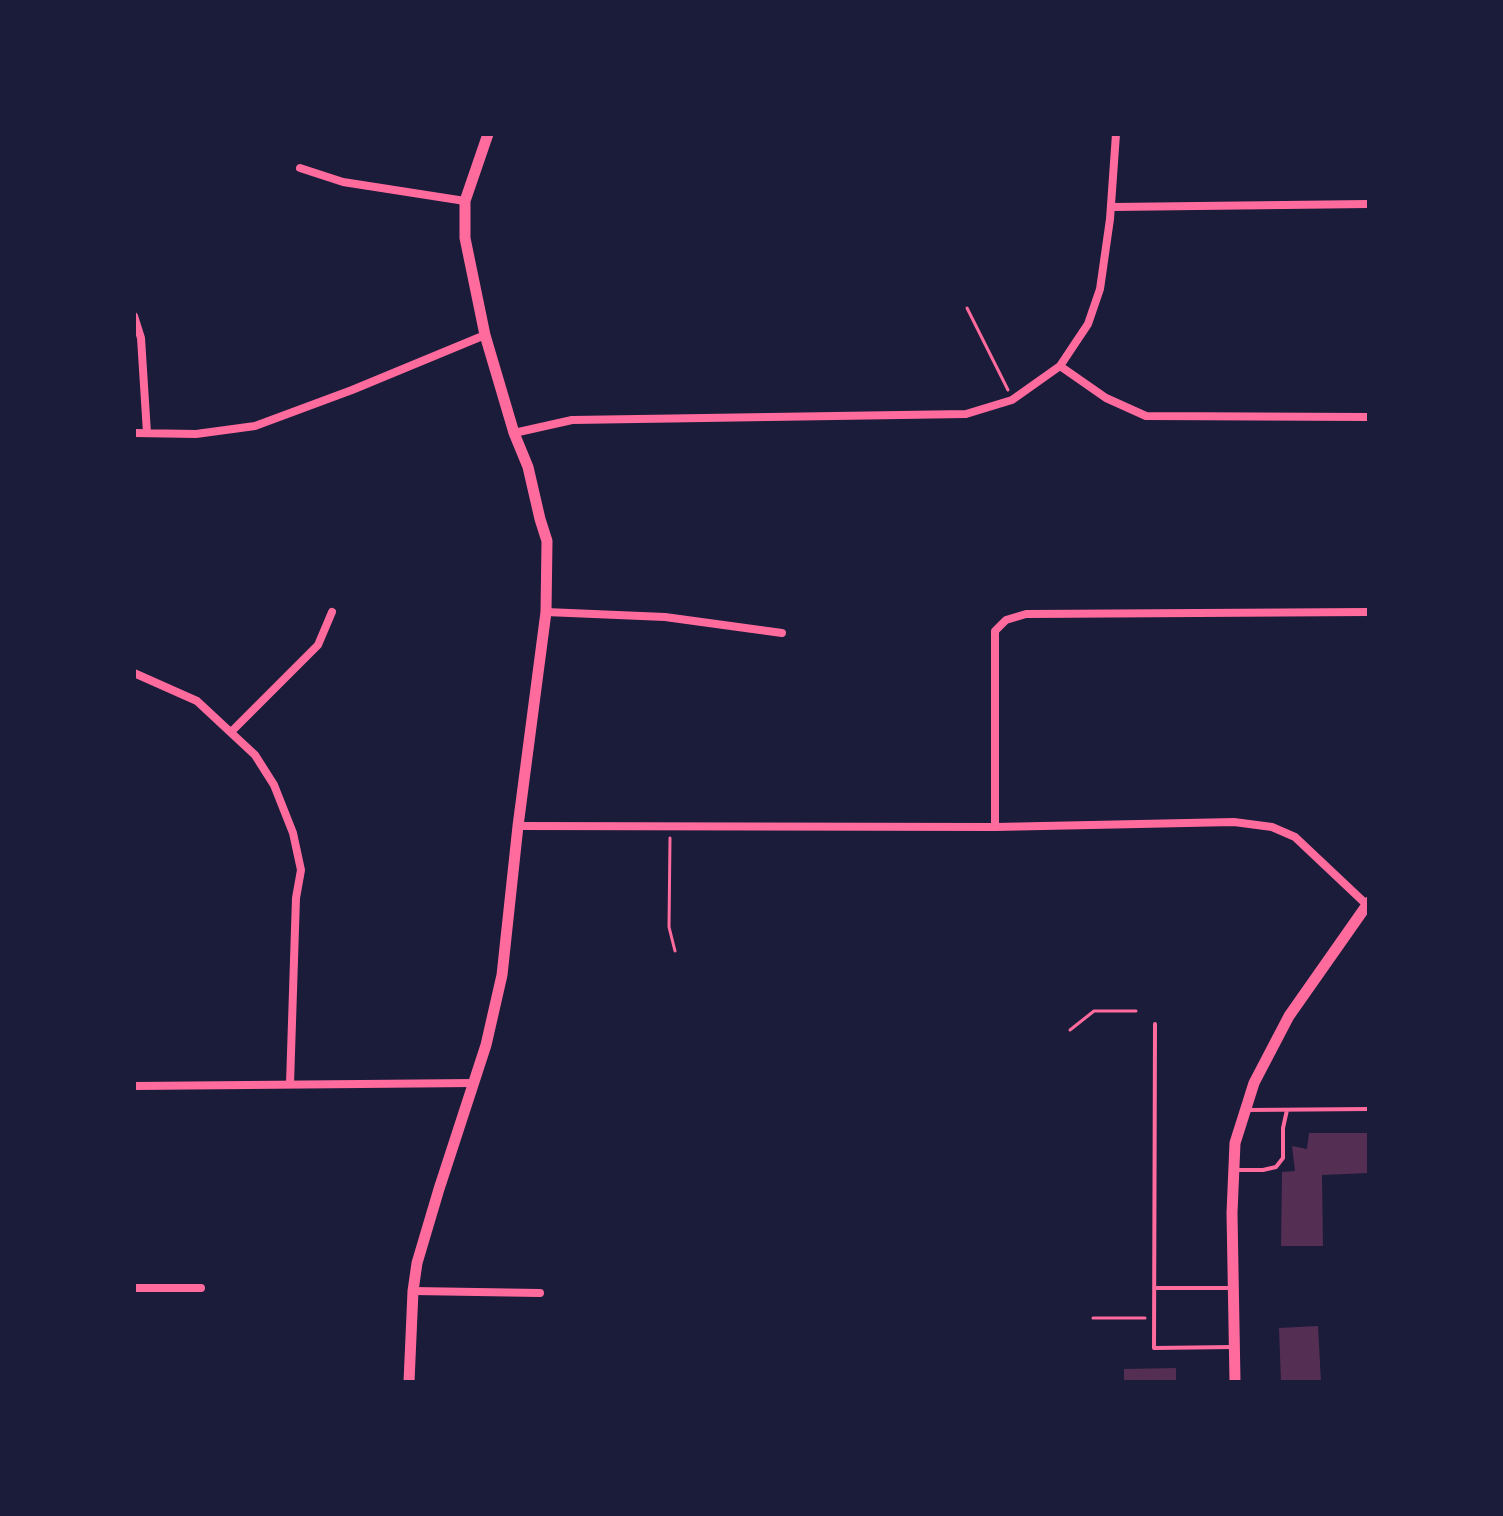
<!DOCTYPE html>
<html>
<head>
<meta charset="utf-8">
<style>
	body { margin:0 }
	#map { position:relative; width:1503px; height:1516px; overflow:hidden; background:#1b1b3a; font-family:Jost,sans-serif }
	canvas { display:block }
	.frame { position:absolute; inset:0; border:136px solid #1b1b3a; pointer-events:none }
</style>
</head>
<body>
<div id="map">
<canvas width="1503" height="1516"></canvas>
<div class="frame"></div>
</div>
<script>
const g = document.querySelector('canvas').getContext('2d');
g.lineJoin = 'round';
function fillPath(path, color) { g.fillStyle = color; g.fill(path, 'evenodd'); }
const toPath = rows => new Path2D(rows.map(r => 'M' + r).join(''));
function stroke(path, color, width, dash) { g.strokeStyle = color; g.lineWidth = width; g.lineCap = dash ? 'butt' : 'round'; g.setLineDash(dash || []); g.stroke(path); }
fillPath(toPath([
	[1309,1133,1369,1133,1369,1173,1322,1175,1323,1246,1281,1246,1282,1172,1295,1171,1292,1146,1307,1149],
	[1318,1326,1321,1382,1281,1382,1279,1328],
	[1176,1368,1176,1382,1124,1382,1124,1369]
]), '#542f53');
stroke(toPath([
	[967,308,1008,390],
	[670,838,669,927,675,951],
	[1070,1030,1094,1011,1136,1011],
	[1093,1318,1145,1318]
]), '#ff6b9d', 3);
stroke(toPath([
	[1155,1024,1154,1348,1233,1347],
	[1248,1110,1369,1109],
	[1235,1170,1263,1170,1276,1167,1283,1158,1283,1128,1287,1110],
	[1155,1288,1231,1288]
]), '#ff6b9d', 4);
stroke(toPath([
	[300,168,343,182,465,201],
	[1112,207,1369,204],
	[134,316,141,338,147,433],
	[1060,366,1106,398,1146,416,1369,417],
	[134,433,196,434,255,426,352,390,485,335],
	[514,433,572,420,966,414,1012,400,1060,366,1088,324,1100,289,1110,219,1116,134],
	[546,612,665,617,782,633],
	[134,673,197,701,255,755,274,785,293,833,301,870,296,898,290,1084],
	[231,732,318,645,332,612],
	[518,826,995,827,1234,822,1272,827,1295,837,1366,904],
	[995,827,995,631,1006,620,1026,614,1369,612],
	[134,1086,474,1083],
	[134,1288,201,1288],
	[413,1291,540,1293]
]), '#ff6b9d', 8);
stroke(toPath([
	[409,1382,413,1291,417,1263,439,1189,486,1045,502,975,518,826,546,612,547,541,540,519,528,467,514,433,485,335,465,238,465,201,488,134],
	[1235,1382,1232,1213,1235,1143,1254,1083,1289,1016,1369,902]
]), '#ff6b9d', 11);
</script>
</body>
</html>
